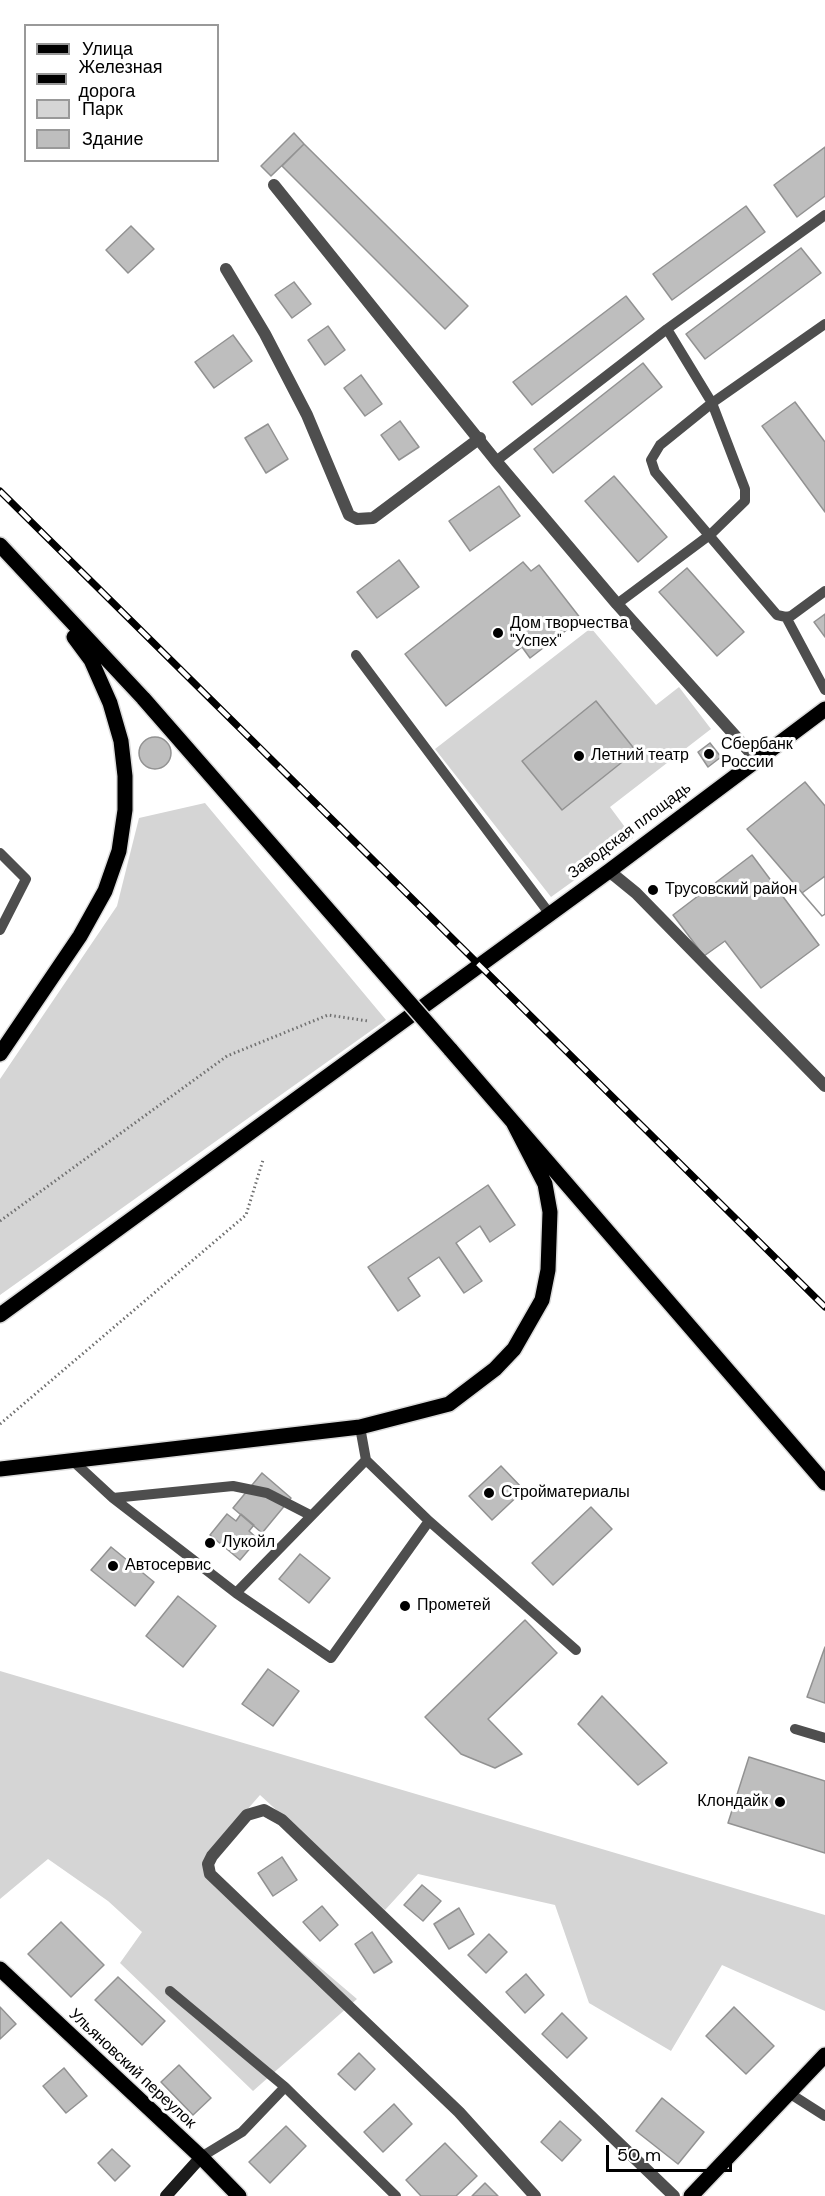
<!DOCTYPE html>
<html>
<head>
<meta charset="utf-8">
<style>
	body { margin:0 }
	#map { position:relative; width:825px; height:2196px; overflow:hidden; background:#fff; font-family:"DM Sans",sans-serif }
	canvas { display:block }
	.legend { position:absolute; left:24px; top:24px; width:195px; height:138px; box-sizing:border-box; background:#fff; border:2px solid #999; margin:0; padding:8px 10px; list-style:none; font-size:18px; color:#000 }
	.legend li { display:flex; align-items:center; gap:12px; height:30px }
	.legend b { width:30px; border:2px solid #999 }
	.scale { position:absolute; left:606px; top:2145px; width:126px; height:27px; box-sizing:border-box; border:3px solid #000; border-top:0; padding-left:8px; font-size:18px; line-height:21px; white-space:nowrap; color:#000; -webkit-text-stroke:4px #fff; paint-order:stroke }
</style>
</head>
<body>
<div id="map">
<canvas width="825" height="2196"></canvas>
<ul class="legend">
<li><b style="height:8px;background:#000"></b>Улица</li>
<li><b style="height:8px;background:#000"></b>Железная дорога</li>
<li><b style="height:16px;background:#d5d5d5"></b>Парк</li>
<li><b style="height:16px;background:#bebebe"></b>Здание</li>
</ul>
<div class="scale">50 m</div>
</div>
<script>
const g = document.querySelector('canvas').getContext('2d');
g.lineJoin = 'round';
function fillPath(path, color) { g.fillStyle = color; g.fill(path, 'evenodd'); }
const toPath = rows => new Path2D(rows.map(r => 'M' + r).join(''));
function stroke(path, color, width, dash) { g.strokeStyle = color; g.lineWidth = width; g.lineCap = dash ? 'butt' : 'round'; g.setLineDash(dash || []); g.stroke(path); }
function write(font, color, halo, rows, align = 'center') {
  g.font = font + ' "DM Sans",sans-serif'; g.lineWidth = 6; g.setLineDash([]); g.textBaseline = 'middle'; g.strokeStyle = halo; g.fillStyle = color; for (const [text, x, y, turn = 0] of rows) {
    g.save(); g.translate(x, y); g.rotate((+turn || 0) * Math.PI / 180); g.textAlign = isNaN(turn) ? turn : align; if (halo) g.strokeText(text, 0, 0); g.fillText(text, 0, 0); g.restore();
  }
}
fillPath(toPath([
	[591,628,656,705,679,687,711,729,610,807,633,838,551,897,435,749],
	[205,803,386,1020,0,1295,0,1079,117,906,139,818],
	[0,1671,825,1915,825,2011,722,1965,671,2051,589,2003,555,1905,418,1874,385,1910,260,1795,204,1859,210,1874,357,1999,253,2091,120,1963,142,1932,108,1901,48,1859,0,1899]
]), '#d5d5d5');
const building = toPath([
	[294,133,304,144,271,176,261,166,294,133],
	[304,144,468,306,445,329,282,166,304,144],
	[825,147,825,196,797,217,774,185,825,147],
	[746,206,765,232,672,300,653,274,746,206],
	[131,226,154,249,128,273,106,250,131,226],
	[801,248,821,273,705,359,686,334,801,248],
	[294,282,311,304,292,318,275,295,294,282],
	[626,296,644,319,532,405,513,382,626,296],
	[328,326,345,350,325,365,308,340,328,326],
	[233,335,252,361,214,388,195,362,233,335],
	[643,363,662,387,553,473,534,449,643,363],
	[361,375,382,404,365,416,344,388,361,375],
	[795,402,825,442,825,512,762,426,795,402],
	[400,421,419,447,399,460,381,435,400,421],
	[268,424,288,459,266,473,245,438,268,424],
	[614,476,667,537,638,562,585,501,614,476],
	[499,486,520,516,470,551,449,521,499,486],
	[399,560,419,587,377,618,357,592,399,560],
	[523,562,531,571,539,565,581,619,530,658,522,647,446,706,405,654,523,562],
	[687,568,744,632,717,656,659,592,687,568],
	[825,614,825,637,814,622,825,614],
	[596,701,636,751,562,810,522,761,596,701],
	'139 753a16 16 0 1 1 32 0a16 16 0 1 1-32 0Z',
	[710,743,721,757,708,767,698,752,710,743],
	[805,782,825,806,825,914,822,916,747,829,805,782],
	[752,855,819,945,761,988,725,941,704,956,673,915,752,855],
	[825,876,825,914,822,916,802,893,825,876],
	[488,1185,515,1225,490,1242,480,1226,456,1243,482,1281,464,1293,439,1257,408,1278,420,1296,398,1311,368,1267,488,1185],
	[501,1466,524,1490,492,1520,469,1496,501,1466],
	[262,1473,291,1498,262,1533,233,1508,262,1473],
	[591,1507,612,1529,553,1585,532,1563,591,1507],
	[227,1514,236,1521,241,1514,254,1525,249,1531,258,1539,240,1560,210,1535,227,1514],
	[111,1547,154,1582,135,1606,91,1570,111,1547],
	[300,1554,330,1578,309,1603,279,1579,300,1554],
	[178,1596,216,1626,183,1667,146,1636,178,1596],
	[525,1620,557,1653,488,1719,522,1754,495,1768,461,1754,425,1717,525,1620],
	[825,1647,825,1703,807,1697,825,1647],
	[268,1669,299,1691,273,1726,242,1704,268,1669],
	[602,1696,667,1763,638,1785,578,1724,602,1696],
	[749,1757,825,1781,825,1853,728,1823,749,1757],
	[282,1857,297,1880,273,1896,258,1873,282,1857],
	[422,1885,441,1901,423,1921,404,1905,422,1885],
	[322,1906,338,1925,320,1941,303,1922,322,1906],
	[459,1908,474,1934,449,1949,434,1924,459,1908],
	[61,1922,104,1965,71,1997,28,1954,61,1922],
	[372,1932,392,1962,374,1973,355,1944,372,1932],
	[489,1934,507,1952,486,1973,468,1955,489,1934],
	[526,1974,544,1995,525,2013,506,1992,526,1974],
	[118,1977,165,2021,142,2045,95,2000,118,1977],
	[0,2007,16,2024,0,2039,0,2007],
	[734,2007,774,2046,746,2074,706,2036,734,2007],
	[562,2013,587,2038,567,2058,542,2034,562,2013],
	[359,2053,375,2069,355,2090,338,2074,359,2053],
	[179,2065,211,2098,193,2115,161,2082,179,2065],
	[64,2068,87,2096,66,2113,43,2086,64,2068],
	[662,2098,704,2132,678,2164,636,2131,662,2098],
	[394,2104,412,2124,383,2152,364,2132,394,2104],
	[560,2121,581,2140,562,2161,541,2142,560,2121],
	[286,2126,306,2146,270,2183,249,2162,286,2126],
	[445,2143,477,2176,456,2196,421,2196,406,2180,445,2143],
	[112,2149,130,2166,115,2181,98,2163,112,2149],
	[485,2183,498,2196,472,2196,485,2183]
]);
fillPath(building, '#bebebe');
stroke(building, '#929292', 1.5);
const primary = toPath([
	[0,545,143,698,379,968],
	[450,1049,825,1483],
	[0,1054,80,936,105,891,119,851,125,810,125,776,121,741,110,703,91,660,74,637],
	[0,1315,609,871,825,709],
	[0,1469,360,1427,449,1404,495,1369,514,1349,542,1300,548,1270,550,1212,545,1184,513,1122],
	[0,1969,201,2157,239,2196],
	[691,2196,825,2055]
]);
stroke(primary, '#dbdbdb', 18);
stroke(toPath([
	[0,1221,227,1056,328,1015,368,1021],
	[0,1424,246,1215,263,1160]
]), '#707070', 3, [1.5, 3]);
stroke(toPath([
	[825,324,712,403,660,445,651,460,655,472,777,615,786,617,791,616,825,591],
	[496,461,667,329,825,215],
	[617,604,711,534,745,501,745,489,712,403,667,329],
	[786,617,825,690],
	[356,655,549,913],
	[0,853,26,879,0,930],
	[360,1427,366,1460,429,1521],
	[73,1461,113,1498,236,1593,366,1460],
	[113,1498,233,1486,267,1493,310,1515],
	[236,1593,331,1658,429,1521,576,1650],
	[795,1729,825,1738],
	[170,1991,285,2087],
	[789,2093,825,2116],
	[201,2157,242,2132,285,2087,396,2196]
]), '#4e4e4e', 10);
stroke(toPath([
	[274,185,496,461,617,604,756,759],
	[226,269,265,334,307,415,349,515,357,519,373,518,480,438],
	[535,2196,459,2112,210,1874,208,1864,212,1856,247,1815,264,1810,282,1820,674,2196]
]), '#4e4e4e', 12);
stroke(toPath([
	[609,871,636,893,825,1086]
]), '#4e4e4e', 12);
stroke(toPath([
	[166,2196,201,2157]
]), '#1b1b1b', 12);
stroke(primary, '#000', 15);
const rail = toPath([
	[0,491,825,1307]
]);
stroke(rail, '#000', 7);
stroke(rail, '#fff', 4.5, [14]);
const primaryBridge = toPath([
	[379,968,450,1049]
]);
stroke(primaryBridge, '#dbdbdb', 18, []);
stroke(primaryBridge, '#000', 15);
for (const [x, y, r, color] of [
	[498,633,6,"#000"],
	[709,754,6,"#000"],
	[579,756,6,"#000"],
	[653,890,6,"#000"],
	[489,1493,6,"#000"],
	[210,1543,6,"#000"],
	[113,1566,6,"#000"],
	[405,1606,6,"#000"],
	[780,1802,6,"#000"]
]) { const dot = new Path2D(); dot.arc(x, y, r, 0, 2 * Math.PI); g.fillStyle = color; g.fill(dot); stroke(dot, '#fff', 2); }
write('16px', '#000', '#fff', [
	["Дом творчества",510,624],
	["\"Успех\"",510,642],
	["Сбербанк",721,745],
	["России",721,763],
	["Летний театр",591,756],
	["Трусовский район",665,890],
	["Стройматериалы",501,1493],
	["Лукойл",222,1543],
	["Автосервис",125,1566],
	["Прометей",417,1606],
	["Клондайк",768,1802,"right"]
], 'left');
write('16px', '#000', '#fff', [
	["Заводская площадь",630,831,-37],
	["Ульяновский переулок",132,2069,43]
]);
</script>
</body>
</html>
